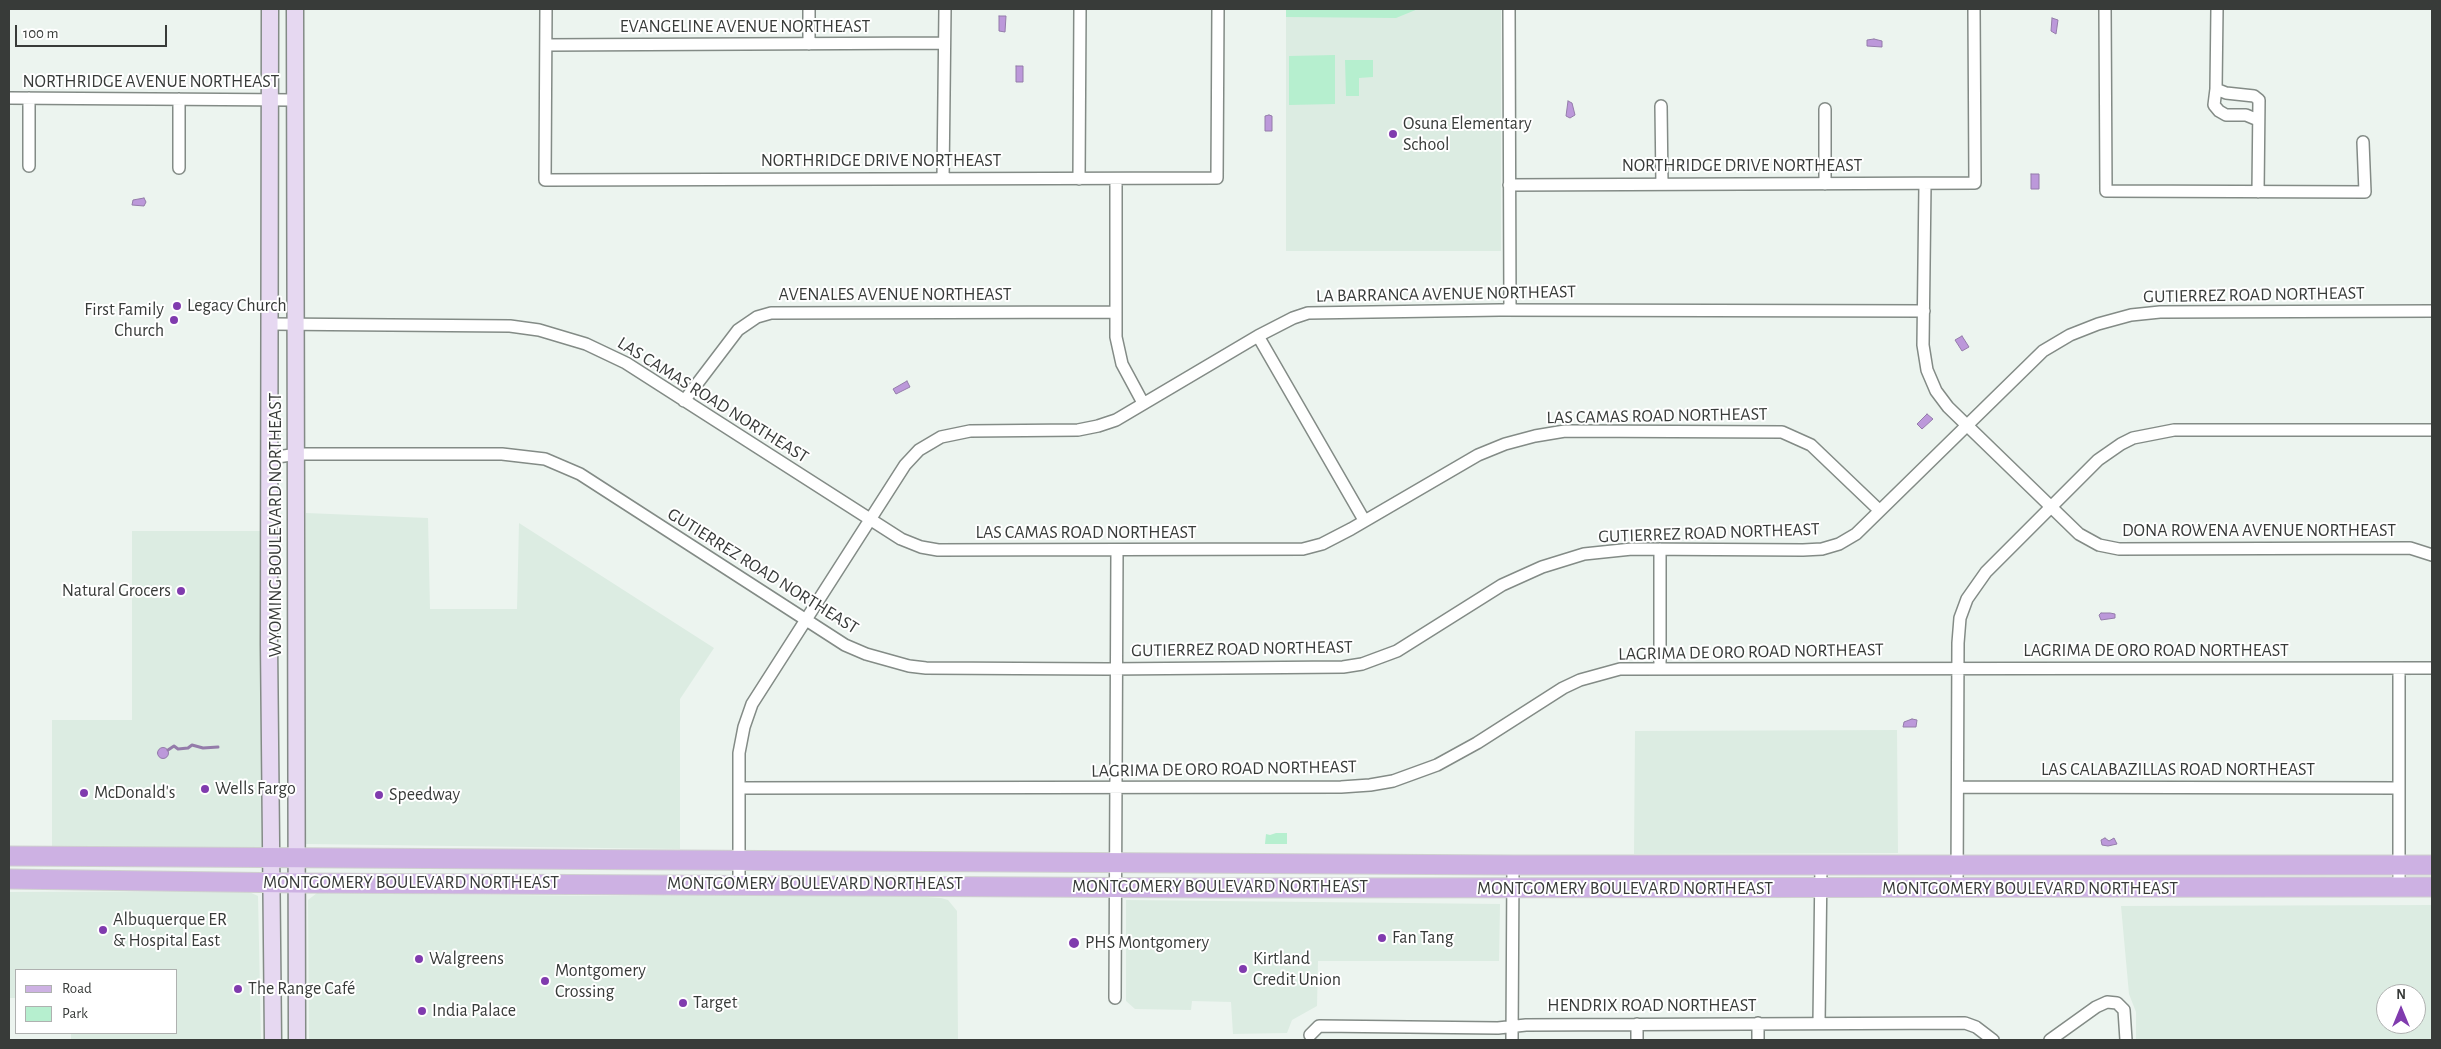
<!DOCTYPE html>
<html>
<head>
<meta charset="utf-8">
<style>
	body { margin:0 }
	#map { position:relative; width:2441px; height:1049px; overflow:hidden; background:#ecf4ef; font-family:"Alegreya Sans",sans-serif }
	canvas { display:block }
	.frame { position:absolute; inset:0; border:10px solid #383b39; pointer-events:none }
	.legend { position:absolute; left:15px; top:969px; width:162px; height:65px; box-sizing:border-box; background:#fff; border:1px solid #afb1b0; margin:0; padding:6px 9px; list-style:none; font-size:15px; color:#383b39 }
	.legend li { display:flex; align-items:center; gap:10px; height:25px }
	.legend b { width:25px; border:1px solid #afb1b0 }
	.north { position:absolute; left:2376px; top:984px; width:50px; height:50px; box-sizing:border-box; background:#fff; border:1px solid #afb1b0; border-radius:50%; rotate:0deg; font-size:14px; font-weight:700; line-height:20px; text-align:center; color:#383b39 }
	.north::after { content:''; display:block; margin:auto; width:18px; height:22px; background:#803bae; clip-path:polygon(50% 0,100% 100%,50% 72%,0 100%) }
	.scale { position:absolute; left:15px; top:25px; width:152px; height:22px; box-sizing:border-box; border:2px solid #383b39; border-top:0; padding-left:6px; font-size:15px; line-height:18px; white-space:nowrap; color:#383b39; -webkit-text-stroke:4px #fff; paint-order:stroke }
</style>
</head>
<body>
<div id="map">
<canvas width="2441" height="1049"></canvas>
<div class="frame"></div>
<ul class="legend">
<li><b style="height:6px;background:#cdb1e3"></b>Road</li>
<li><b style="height:14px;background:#b6efcf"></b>Park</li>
</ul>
<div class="north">N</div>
<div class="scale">100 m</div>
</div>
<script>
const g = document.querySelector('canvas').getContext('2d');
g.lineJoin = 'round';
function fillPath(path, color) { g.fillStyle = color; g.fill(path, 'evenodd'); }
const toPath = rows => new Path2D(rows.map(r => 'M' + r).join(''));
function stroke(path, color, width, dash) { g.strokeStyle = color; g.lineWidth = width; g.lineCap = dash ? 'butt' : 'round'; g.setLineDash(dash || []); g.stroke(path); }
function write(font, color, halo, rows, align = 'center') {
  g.font = font + ' "Alegreya Sans",sans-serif'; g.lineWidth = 4; g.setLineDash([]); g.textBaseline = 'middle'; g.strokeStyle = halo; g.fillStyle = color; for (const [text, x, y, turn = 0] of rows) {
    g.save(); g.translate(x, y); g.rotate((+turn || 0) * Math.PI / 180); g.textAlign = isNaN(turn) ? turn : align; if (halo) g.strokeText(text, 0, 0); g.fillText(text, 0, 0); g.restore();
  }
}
fillPath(toPath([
	[1286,9,1501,9,1501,251,1286,251],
	[306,513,428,518,430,609,517,609,519,523,714,648,680,699,680,849,306,844],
	[132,531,260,531,262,847,52,847,52,720,132,720],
	[1897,730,1898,853,1634,854,1635,731],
	[247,891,258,896,261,1040,71,1040,71,1033,176,1033,176,970,16,970,16,998,9,998,9,892],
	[317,893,594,896,885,894,941,898,948,900,957,911,958,1040,309,1040,308,900],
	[1126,900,1500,904,1499,961,1318,961,1317,1006,1292,1020,1287,1033,1233,1034,1231,1002,1192,1001,1191,1010,1135,1009,1126,1001],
	[2432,905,2432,1040,2136,1040,2136,1012,2129,994,2121,906],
	[2386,994,2416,994,2416,1024,2386,1024]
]), '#dcece2');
fillPath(toPath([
	[1286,9,1418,9,1396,18,1286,17],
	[1335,55,1335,104,1289,105,1289,56],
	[1345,60,1373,60,1373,77,1359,78,1359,96,1346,96],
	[1276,833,1287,833,1287,844,1265,844,1266,834,1270,835]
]), '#b6efcf');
const water = toPath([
	[999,16,1006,16,1005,32,999,31,999,16],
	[2052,18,2058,20,2056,34,2051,31,2052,18],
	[1874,39,1882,41,1882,47,1867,46,1867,40,1874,39],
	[1016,66,1023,66,1023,82,1016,82,1016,66],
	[1568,101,1572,103,1575,115,1570,118,1566,116,1568,101],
	[1269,115,1272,116,1272,131,1265,131,1265,116,1269,115],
	[2031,174,2039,174,2039,189,2031,189,2031,174],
	[144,198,146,202,144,206,132,205,133,200,144,198],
	[1962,336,1969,347,1962,351,1955,340,1962,336],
	[907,381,910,387,896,394,893,389,907,381],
	[1927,414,1933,419,1922,429,1917,424,1927,414],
	[2101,613,2110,613,2115,614,2115,618,2101,620,2099,615,2101,613],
	[1912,719,1917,720,1916,727,1903,727,1904,722,1912,719],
	'157.5 753a5.5 5.5 0 1 1 11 0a5.5 5.5 0 1 1-11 0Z',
	[2105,838,2109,841,2114,838,2117,844,2108,846,2102,845,2101,840,2105,838]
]);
fillPath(water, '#bc98da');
stroke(water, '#947caa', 1);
stroke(toPath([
	[168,750,174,746,178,749,188,748,192,745,203,748,218,747]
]), '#947caa', 3);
const minor = toPath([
	[546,9,545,180,1217,178,1218,9],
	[809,9,809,44],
	[1509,9,1510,310],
	[2105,9,2106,191,2365,192,2363,142],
	[2217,9,2216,89,2214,105,2219,111,2226,115,2246,115,2258,120],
	[546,45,944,43],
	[2216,89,2226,93,2254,96,2259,100,2258,192],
	[9,98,294,100],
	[1661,106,1662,184],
	[1825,109,1825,184],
	[29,166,29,98],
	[179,168,179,99],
	[943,179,945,9],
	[1079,179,1080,9],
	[1116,179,1116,337,1122,364,1143,403],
	[1925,184,1923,345,1927,370,1936,391,1948,407,2079,534,2099,545,2119,549,2410,548,2432,555],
	[1509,185,1975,183,1974,9],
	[271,324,510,326,539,330,586,344,626,363,901,539,921,547,938,550,1303,549,1322,544,1351,529,1478,455,1505,444,1535,436,1565,431,1782,432,1811,445,1879,510],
	[1258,336,1364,520],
	[684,401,738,330,757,317,771,313,1116,312],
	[271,458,297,454,502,454,545,459,580,474,845,645,866,654,909,666,926,668,1108,669,1343,667,1362,664,1397,651,1502,585,1542,567,1584,554,1632,549,1803,550,1822,549,1839,544,1856,534,2043,351,2070,335,2098,324,2131,315,2160,312,2432,311],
	[1660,549,1660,668],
	[1958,787,2399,788],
	[739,788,1341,787,1370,785,1393,781,1437,765,1477,743,1563,688,1580,680,1620,669,2432,668],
	[739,884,739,753,744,727,752,704,905,465,919,450,941,437,970,431,1078,430,1098,426,1116,420,1258,336,1293,318,1308,313,1500,310,1924,311],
	[2399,887,2399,669],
	[1957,889,1958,643,1960,618,1967,599,1986,572,2098,460,2121,444,2133,438,2174,430,2432,430],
	[1115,998,1117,551],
	[1819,1023,1821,865],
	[1637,1024,1637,1040],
	[1310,1035,1319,1026,1498,1028,1526,1025,1965,1023,1976,1027,1993,1040],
	[1512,1040,1513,865],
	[1758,1040,1758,1023],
	[2050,1040,2096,1007,2107,1002,2117,1003,2124,1010,2126,1040]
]);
const secondary = toPath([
	[270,9,269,644,273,1040],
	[295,9,297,1040]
]);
const primary = toPath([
	[9,856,1513,865,2432,865],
	[9,879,297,883,1210,888,2432,887]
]);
stroke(minor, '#838b86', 14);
stroke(secondary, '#838b86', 19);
stroke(primary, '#cfd0cf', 21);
stroke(minor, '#fff', 11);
stroke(secondary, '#e6d8f1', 16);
stroke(primary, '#cdb1e3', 19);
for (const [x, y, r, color] of [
	[1393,134,5,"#803bae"],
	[177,306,5,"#803bae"],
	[174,320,5,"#803bae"],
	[181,591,5,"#803bae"],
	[205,789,5,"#803bae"],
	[84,793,5,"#803bae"],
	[379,795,5,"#803bae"],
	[103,930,5,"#803bae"],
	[1382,938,5,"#803bae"],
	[1074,943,6,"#803bae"],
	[419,959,5,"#803bae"],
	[1243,969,5,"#803bae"],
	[545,981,5,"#803bae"],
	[238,989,5,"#803bae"],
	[683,1003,5,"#803bae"],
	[422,1011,5,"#803bae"]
]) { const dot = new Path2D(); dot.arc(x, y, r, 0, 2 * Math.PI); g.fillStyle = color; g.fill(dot); stroke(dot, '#fff', 2); }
write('18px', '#383b39', '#fff', [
	["EVANGELINE AVENUE NORTHEAST",745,27],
	["NORTHRIDGE AVENUE NORTHEAST",151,82],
	["NORTHRIDGE DRIVE NORTHEAST",881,161],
	["NORTHRIDGE DRIVE NORTHEAST",1742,166],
	["LA BARRANCA AVENUE NORTHEAST",1446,294,-1],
	["AVENALES AVENUE NORTHEAST",895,295],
	["GUTIERREZ ROAD NORTHEAST",2254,295,-1],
	["LAS CAMAS ROAD NORTHEAST",713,400,32],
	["LAS CAMAS ROAD NORTHEAST",1657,416,-1],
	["WYOMING BOULEVARD NORTHEAST",276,525,-90],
	["DONA ROWENA AVENUE NORTHEAST",2259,531],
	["LAS CAMAS ROAD NORTHEAST",1086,533],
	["GUTIERREZ ROAD NORTHEAST",1709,533,-2],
	["GUTIERREZ ROAD NORTHEAST",763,571,32],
	["GUTIERREZ ROAD NORTHEAST",1242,649,-1],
	["LAGRIMA DE ORO ROAD NORTHEAST",2156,651],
	["LAGRIMA DE ORO ROAD NORTHEAST",1751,652,-1],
	["LAGRIMA DE ORO ROAD NORTHEAST",1224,769,-1],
	["LAS CALABAZILLAS ROAD NORTHEAST",2178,770],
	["MONTGOMERY BOULEVARD NORTHEAST",411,883],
	["MONTGOMERY BOULEVARD NORTHEAST",815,884],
	["MONTGOMERY BOULEVARD NORTHEAST",1220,887],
	["MONTGOMERY BOULEVARD NORTHEAST",1625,889],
	["MONTGOMERY BOULEVARD NORTHEAST",2030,889],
	["HENDRIX ROAD NORTHEAST",1652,1006]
]);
write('18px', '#383b39', '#fff', [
	["Osuna Elementary",1403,124],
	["School",1403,145],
	["Legacy Church",187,306],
	["First Family",164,310,"right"],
	["Church",164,331,"right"],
	["Natural Grocers",171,591,"right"],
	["Wells Fargo",215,789],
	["McDonald's",94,793],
	["Speedway",389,795],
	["Albuquerque ER",113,920],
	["& Hospital East",113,941],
	["Fan Tang",1392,938],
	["PHS Montgomery",1085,943],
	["Walgreens",429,959],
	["Kirtland",1253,959],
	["Credit Union",1253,980],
	["Montgomery",555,971],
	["Crossing",555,992],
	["The Range Café",248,989],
	["Target",693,1003],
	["India Palace",432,1011]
], 'left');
</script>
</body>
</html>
